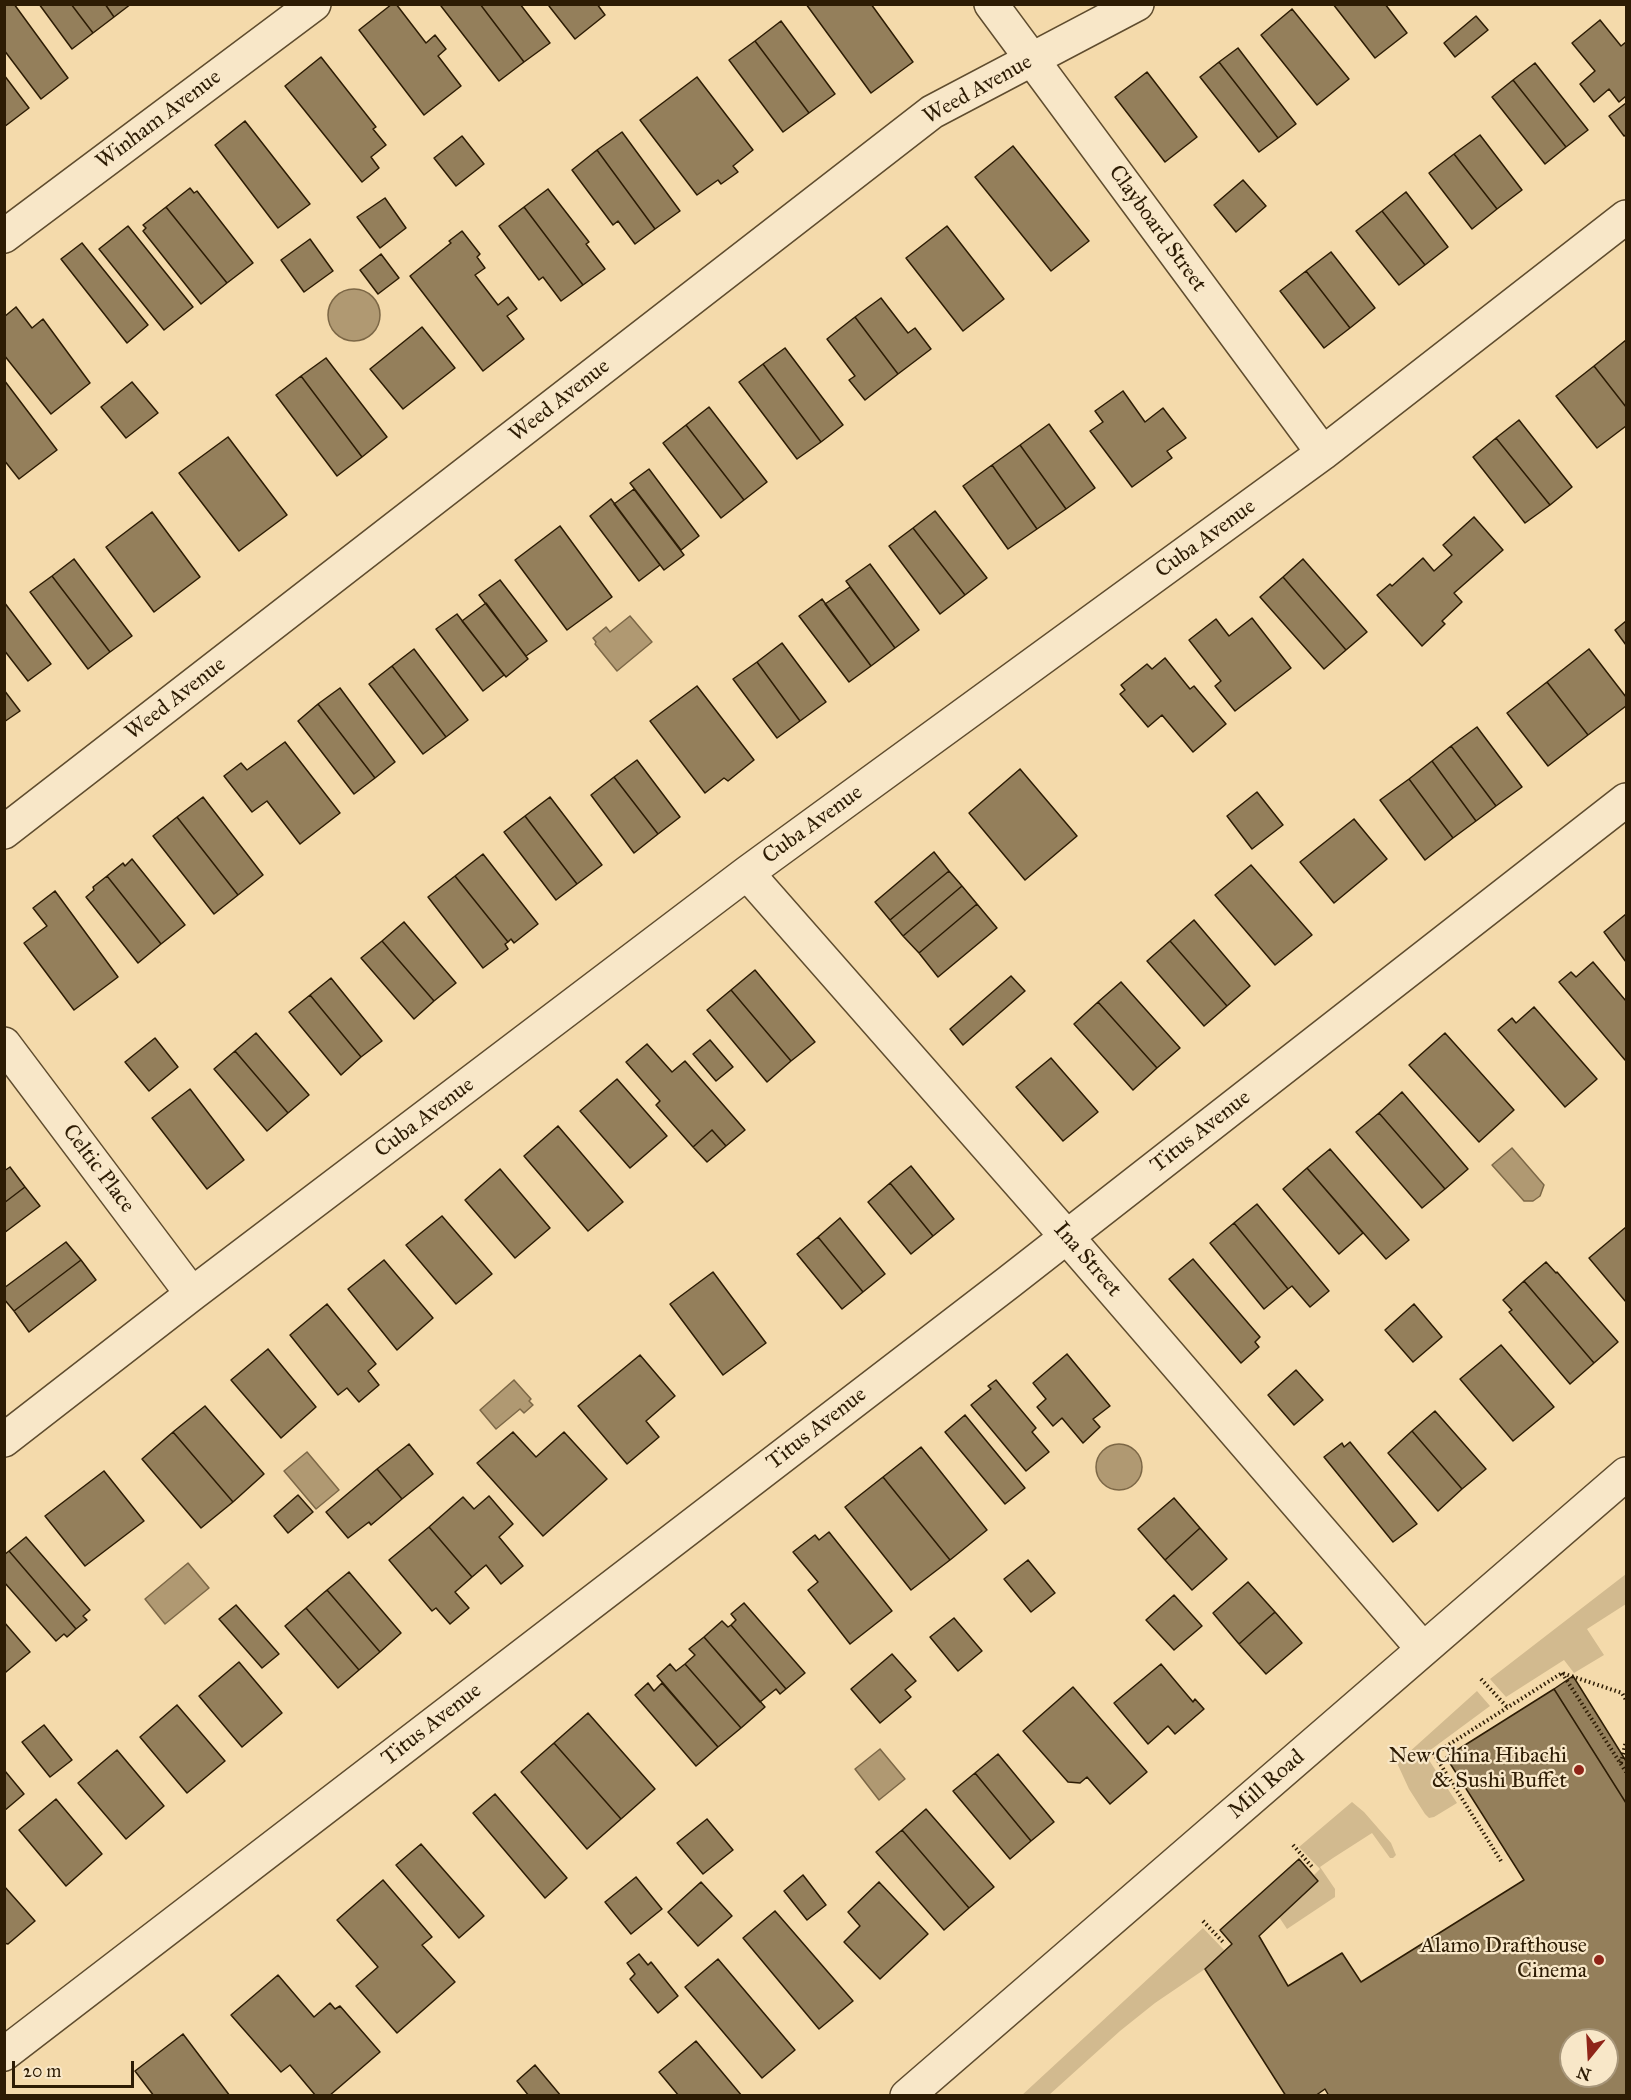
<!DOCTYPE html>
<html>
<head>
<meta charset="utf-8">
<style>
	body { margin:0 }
	#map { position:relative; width:1631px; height:2100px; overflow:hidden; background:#f4daab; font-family:"IM FELL Great Primer",serif }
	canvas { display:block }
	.frame { position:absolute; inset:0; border:6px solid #2d1c04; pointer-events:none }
	.north { position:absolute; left:1559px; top:2028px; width:60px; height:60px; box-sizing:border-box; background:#f8e7c8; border:2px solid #a7967a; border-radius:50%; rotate:198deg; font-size:16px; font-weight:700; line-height:24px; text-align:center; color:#2d1c04 }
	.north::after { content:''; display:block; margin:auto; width:21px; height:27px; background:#8f2418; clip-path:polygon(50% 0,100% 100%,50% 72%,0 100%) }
	.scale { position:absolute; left:12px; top:2061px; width:122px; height:27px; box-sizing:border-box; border:3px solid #2d1c04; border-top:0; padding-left:8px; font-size:18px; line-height:21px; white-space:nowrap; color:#2d1c04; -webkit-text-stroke:4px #f8e7c8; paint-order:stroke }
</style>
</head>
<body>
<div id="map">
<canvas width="1631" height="2100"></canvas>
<div class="frame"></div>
<div class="north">N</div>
<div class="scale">20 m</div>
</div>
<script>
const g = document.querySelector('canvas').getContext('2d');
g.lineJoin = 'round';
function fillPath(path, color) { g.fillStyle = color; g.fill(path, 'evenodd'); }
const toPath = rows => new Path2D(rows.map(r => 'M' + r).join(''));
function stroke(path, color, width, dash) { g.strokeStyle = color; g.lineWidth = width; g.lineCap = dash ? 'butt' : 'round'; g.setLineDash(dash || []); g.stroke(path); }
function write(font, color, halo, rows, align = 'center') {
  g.font = font + ' "IM FELL Great Primer",serif'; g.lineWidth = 4.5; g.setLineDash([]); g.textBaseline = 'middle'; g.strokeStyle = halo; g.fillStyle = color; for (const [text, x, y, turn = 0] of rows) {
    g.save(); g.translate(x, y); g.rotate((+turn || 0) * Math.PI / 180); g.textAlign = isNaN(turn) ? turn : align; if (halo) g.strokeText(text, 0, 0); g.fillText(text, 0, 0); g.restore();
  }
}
fillPath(toPath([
	[1626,1574,1626,1604,1587,1629,1604,1655,1574,1673,1564,1660,1506,1697,1490,1679],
	[1477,1691,1490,1706,1425,1754,1457,1803,1434,1817,1429,1818,1425,1814,1409,1789,1397,1763],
	[1352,1802,1364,1812,1391,1843,1396,1855,1393,1858,1390,1858,1372,1833,1333,1858,1320,1867,1335,1889,1335,1897,1287,1929,1279,1917,1318,1881,1314,1875,1320,1869,1299,1847],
	[1203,1928,1225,1951,1205,1969,1155,2003,1120,2031,1049,2095,1021,2096]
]), '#d2ba8f');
const water = toPath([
	'328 315a26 26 0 1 1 52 0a26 26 0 1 1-52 0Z',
	[630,616,652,642,617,671,595,644,596,642,593,638,606,627,610,632,630,616],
	[1512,1148,1544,1185,1540,1196,1533,1201,1524,1201,1492,1165,1512,1148],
	[514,1380,531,1399,529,1401,533,1405,524,1413,520,1409,496,1429,480,1410,514,1380],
	'1096 1467a23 23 0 1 1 46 0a23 23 0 1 1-46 0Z',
	[307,1452,339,1490,316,1509,284,1471,307,1452],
	[188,1563,209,1588,165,1624,145,1599,188,1563],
	[880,1749,905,1779,879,1800,855,1769,880,1749]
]);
fillPath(water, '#b09972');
stroke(water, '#7c6746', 1.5);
const building = toPath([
	[4,4,14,4,68,78,41,99,4,50,4,4],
	[39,4,71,4,93,33,72,49,39,4],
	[71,4,105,4,114,17,93,33,71,4],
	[105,4,131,4,114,17,105,4],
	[392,4,396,4,426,43,435,35,446,49,438,56,461,86,424,115,359,30,392,4],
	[443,4,480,4,524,62,499,81,441,6,443,4],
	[480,4,520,4,550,43,524,62,480,4],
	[550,4,597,4,605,15,575,39,549,6,550,4],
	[806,4,871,4,913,62,871,93,806,4],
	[1333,4,1385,4,1407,33,1375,58,1333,4],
	[1292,9,1349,79,1317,105,1261,35,1292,9],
	[1476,16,1488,30,1455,57,1444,43,1476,16],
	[1600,20,1621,46,1626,42,1626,96,1619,102,1609,89,1594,102,1580,84,1595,71,1572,43,1600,20],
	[781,21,835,94,809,113,755,41,781,21],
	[755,41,809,113,783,132,729,60,755,41],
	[1238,48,1296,124,1278,138,1219,62,1238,48],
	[321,57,376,127,373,129,386,145,371,157,379,168,362,182,285,86,321,57],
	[1219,62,1278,138,1259,152,1200,77,1219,62],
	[1535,63,1588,130,1566,147,1513,80,1535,63],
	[1147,72,1197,137,1165,162,1115,97,1147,72],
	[4,75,29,108,4,127,4,75],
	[697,77,753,150,733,166,738,172,721,184,718,180,697,195,640,120,697,77],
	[1513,80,1566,147,1545,164,1492,97,1513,80],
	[1626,103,1626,135,1624,136,1609,116,1626,103],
	[245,121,310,204,278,228,215,145,245,121],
	[622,132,680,211,655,229,597,150,622,132],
	[1480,135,1522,190,1497,209,1454,154,1480,135],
	[462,136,484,164,456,186,434,158,462,136],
	[1013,146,1089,241,1051,271,975,177,1013,146],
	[597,150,655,229,635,244,618,221,613,225,572,170,597,150],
	[1454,154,1497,209,1472,229,1429,173,1454,154],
	[1243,180,1266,206,1236,232,1214,205,1243,180],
	[190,188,194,193,197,191,253,263,227,283,166,207,190,188],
	[548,189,589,242,586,244,605,269,583,285,524,207,548,189],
	[1406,192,1448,247,1425,265,1382,211,1406,192],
	[385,198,406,228,380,248,357,217,385,198],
	[166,207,227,283,201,304,143,231,146,228,143,225,166,207],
	[524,207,583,285,561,301,543,277,539,280,499,226,524,207],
	[1382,211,1425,265,1399,285,1356,231,1382,211],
	[128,226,193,307,164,330,99,249,128,226],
	[947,226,1004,299,963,331,906,258,947,226],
	[462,231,480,254,477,257,485,268,475,275,498,305,508,297,517,309,507,316,524,339,483,371,410,276,451,243,449,241,462,231],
	[310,239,333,271,304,292,281,260,310,239],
	[82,243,148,325,127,343,61,259,82,243],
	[1331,252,1375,308,1350,328,1306,271,1331,252],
	[381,254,399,278,378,294,360,270,381,254],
	[1306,271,1350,328,1324,348,1280,291,1306,271],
	[881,298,908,333,915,328,931,349,898,374,855,317,881,298],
	[16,307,32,328,43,319,90,383,51,414,4,355,4,317,16,307],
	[855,317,898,374,865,400,849,380,855,376,827,339,855,317],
	[422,327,455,368,403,409,370,369,422,327],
	[1626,340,1626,407,1594,366,1626,340],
	[785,348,843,425,821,442,763,364,785,348],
	[326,358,387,437,362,457,301,376,326,358],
	[763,364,821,442,797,459,739,382,763,364],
	[1594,366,1626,407,1626,426,1597,448,1556,396,1594,366],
	[301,376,362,457,337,476,276,395,301,376],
	[4,380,57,450,19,479,4,460,4,380],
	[132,382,158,413,126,438,101,407,132,382],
	[1123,391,1145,422,1163,408,1186,438,1167,451,1172,458,1132,487,1090,431,1103,422,1095,411,1123,391],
	[709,407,767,482,744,500,686,425,709,407],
	[1519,420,1572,487,1550,505,1496,438,1519,420],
	[1049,424,1095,488,1066,509,1020,445,1049,424],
	[686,425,744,500,721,518,663,443,686,425],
	[228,437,287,515,239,551,179,473,228,437],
	[1496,438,1550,505,1525,523,1473,457,1496,438],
	[1020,445,1066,509,1037,529,992,465,1020,445],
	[992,465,1037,529,1008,549,963,486,992,465],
	[649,469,699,536,681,550,630,483,649,469],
	[634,489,684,555,664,570,614,504,634,489],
	[611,499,660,565,639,581,590,516,611,499],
	[935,511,987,578,965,595,913,528,935,511],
	[152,512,200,577,154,612,106,547,152,512],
	[1474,517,1503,550,1454,593,1462,602,1442,621,1445,624,1422,646,1377,595,1390,584,1392,586,1423,558,1434,571,1452,555,1443,545,1474,517],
	[560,526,612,597,567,630,515,560,560,526],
	[913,528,965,595,940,614,889,546,913,528],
	[74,559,132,636,110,652,52,576,74,559],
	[1303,559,1367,632,1346,650,1283,577,1303,559],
	[870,564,919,630,895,648,846,581,870,564],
	[52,576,110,652,88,669,30,592,52,576],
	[1283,577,1346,650,1324,669,1260,597,1283,577],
	[500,580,547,641,526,656,479,595,500,580],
	[850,587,895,648,871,666,825,604,850,587],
	[822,599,871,666,849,682,799,616,822,599],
	[4,602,51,664,28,681,4,650,4,602],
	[486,603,528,659,506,677,462,621,486,603],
	[457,614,504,675,483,691,436,629,457,614],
	[1252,618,1291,668,1235,711,1215,686,1221,681,1189,640,1216,619,1229,636,1252,618],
	[1626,621,1626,645,1615,630,1626,621],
	[782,643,826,702,800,721,757,662,782,643],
	[414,649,468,720,446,737,392,666,414,649],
	[1589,649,1626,697,1626,706,1588,735,1547,682,1589,649],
	[1165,658,1190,689,1194,686,1226,724,1193,752,1162,715,1148,727,1120,694,1125,690,1121,685,1147,664,1152,669,1165,658],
	[757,662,800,721,777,738,733,679,757,662],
	[392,666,446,737,423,754,369,684,392,666],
	[1547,682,1588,735,1548,766,1507,713,1547,682],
	[697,686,754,760,728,781,724,778,705,793,650,721,697,686],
	[340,688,395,762,375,778,318,704,340,688],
	[4,690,20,711,4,722,4,690],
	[318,704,375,778,354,794,298,721,318,704],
	[1477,727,1522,787,1496,806,1451,746,1477,727],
	[285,742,340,813,300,844,267,801,252,812,224,776,241,763,247,770,285,742],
	[1451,746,1496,806,1476,821,1432,761,1451,746],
	[637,760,680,817,658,834,614,777,637,760],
	[1432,761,1476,821,1453,838,1409,779,1432,761],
	[1020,769,1077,836,1025,880,969,813,1020,769],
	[614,777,658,834,634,853,591,795,614,777],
	[1409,779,1453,838,1425,860,1380,800,1409,779],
	[1257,792,1283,825,1252,849,1227,816,1257,792],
	[203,797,263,875,238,895,177,817,203,797],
	[550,797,602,865,577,884,525,816,550,797],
	[525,816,577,884,556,900,504,832,525,816],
	[177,817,238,895,214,914,153,836,177,817],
	[1354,819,1387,859,1334,903,1300,862,1354,819],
	[934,852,949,871,890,920,875,902,934,852],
	[483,854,538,924,514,943,511,939,508,942,455,876,483,854],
	[132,859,185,925,161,944,107,876,123,863,125,866,132,859],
	[1251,865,1312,935,1275,965,1215,895,1251,865],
	[949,871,962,886,903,936,890,920,949,871],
	[107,876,161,944,138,963,86,897,94,890,93,887,107,876],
	[455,876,508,942,505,944,508,949,483,968,428,897,455,876],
	[962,886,977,904,919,953,903,936,962,886],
	[55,891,118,977,74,1010,24,943,47,926,33,908,55,891],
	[977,904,997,928,938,977,919,953,977,904],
	[1626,914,1626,962,1604,932,1626,914],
	[1194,920,1250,986,1227,1006,1170,941,1194,920],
	[404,922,456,983,434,1001,382,941,404,922],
	[382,941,434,1001,414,1019,361,958,382,941],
	[1170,941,1227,1006,1204,1026,1147,961,1170,941],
	[1593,962,1626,1001,1626,1059,1625,1060,1559,982,1571,972,1576,977,1593,962],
	[755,970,815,1042,791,1061,731,990,755,970],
	[1011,976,1025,991,963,1045,950,1029,1011,976],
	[331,978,382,1041,361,1057,310,995,331,978],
	[1121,982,1180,1048,1157,1068,1098,1002,1121,982],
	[731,990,791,1061,767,1082,707,1010,731,990],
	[310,995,361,1057,341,1075,289,1012,310,995],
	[1098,1002,1157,1068,1133,1090,1074,1024,1098,1002],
	[1534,1007,1597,1079,1565,1107,1498,1030,1512,1018,1516,1023,1534,1007],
	[256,1033,309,1095,288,1113,235,1051,256,1033],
	[1445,1033,1514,1110,1479,1142,1409,1065,1445,1033],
	[155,1038,178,1067,149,1091,125,1062,155,1038],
	[710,1040,733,1067,716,1081,693,1054,710,1040],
	[647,1044,672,1072,685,1061,745,1130,726,1146,712,1130,693,1147,656,1105,660,1101,626,1062,647,1044],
	[235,1051,288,1113,267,1131,214,1069,235,1051],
	[1051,1058,1098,1112,1063,1141,1016,1087,1051,1058],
	[617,1079,667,1136,630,1168,580,1111,617,1079],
	[190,1089,244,1160,207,1189,152,1118,190,1089],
	[1402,1092,1468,1169,1445,1189,1379,1113,1402,1092],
	[1379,1113,1445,1189,1422,1208,1356,1132,1379,1113],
	[558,1126,623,1202,588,1231,524,1156,558,1126],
	[712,1130,726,1146,707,1162,693,1147,712,1130],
	[1330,1149,1409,1240,1386,1259,1307,1168,1330,1149],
	[911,1166,954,1219,933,1236,890,1183,911,1166],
	[10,1167,25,1187,4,1203,4,1171,10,1167],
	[1307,1168,1363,1233,1339,1254,1283,1189,1307,1168],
	[500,1169,550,1228,515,1258,465,1200,500,1169],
	[890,1183,933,1236,911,1254,868,1202,890,1183],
	[25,1187,40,1206,4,1233,4,1203,25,1187],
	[1257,1204,1329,1291,1310,1307,1292,1286,1288,1289,1234,1223,1257,1204],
	[442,1216,492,1274,456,1304,406,1245,442,1216],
	[840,1218,885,1274,863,1292,818,1237,840,1218],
	[1234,1223,1288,1289,1264,1309,1210,1243,1234,1223],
	[1626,1227,1626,1302,1589,1258,1626,1227],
	[818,1237,863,1292,842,1309,797,1254,818,1237],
	[66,1242,81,1260,14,1311,4,1299,4,1288,66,1242],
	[1193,1259,1260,1337,1255,1342,1259,1347,1241,1363,1169,1279,1193,1259],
	[81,1260,96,1280,29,1332,14,1311,81,1260],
	[384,1260,433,1318,397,1350,348,1289,384,1260],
	[1546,1262,1556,1273,1557,1272,1618,1342,1594,1363,1524,1281,1546,1262],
	[713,1272,766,1343,723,1375,670,1304,713,1272],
	[1524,1281,1594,1363,1570,1384,1509,1312,1512,1310,1503,1300,1524,1281],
	[327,1304,376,1364,368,1371,379,1385,359,1402,347,1388,338,1395,290,1335,327,1304],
	[1414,1304,1442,1337,1413,1362,1385,1330,1414,1304],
	[1501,1345,1554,1407,1513,1441,1460,1379,1501,1345],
	[268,1349,316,1407,281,1438,231,1380,268,1349],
	[1067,1354,1110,1406,1093,1419,1100,1427,1083,1443,1062,1418,1053,1426,1037,1407,1046,1399,1033,1383,1067,1354],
	[640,1355,675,1396,646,1421,659,1437,627,1464,578,1406,640,1355],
	[1296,1370,1323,1400,1294,1425,1268,1395,1296,1370],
	[996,1380,1036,1428,1032,1432,1049,1452,1026,1471,971,1405,991,1389,988,1386,996,1380],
	[205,1406,264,1474,233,1502,173,1432,205,1406],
	[1435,1411,1486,1469,1462,1489,1412,1431,1435,1411],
	[965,1415,1025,1488,1005,1504,945,1432,965,1415],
	[1412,1431,1462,1489,1438,1511,1388,1453,1412,1431],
	[173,1432,233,1502,201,1528,142,1459,173,1432],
	[513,1432,536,1457,564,1432,607,1479,543,1536,477,1463,513,1432],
	[1350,1442,1417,1524,1393,1542,1324,1457,1342,1443,1344,1447,1350,1442],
	[409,1444,433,1474,402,1499,377,1469,409,1444],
	[921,1447,987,1530,950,1560,883,1477,921,1447],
	[377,1469,402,1499,371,1525,369,1522,348,1538,326,1512,377,1469],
	[104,1471,144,1521,85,1566,45,1516,104,1471],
	[883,1477,950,1560,911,1590,845,1507,883,1477],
	[298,1495,313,1512,288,1533,274,1516,298,1495],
	[489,1496,513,1524,499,1537,523,1566,501,1584,486,1565,472,1577,429,1527,463,1497,474,1509,489,1496],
	[1174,1498,1200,1528,1165,1560,1138,1529,1174,1498],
	[429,1527,472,1577,455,1592,469,1608,450,1624,436,1608,432,1611,389,1560,429,1527],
	[1200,1528,1227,1559,1192,1590,1165,1560,1200,1528],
	[829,1532,892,1611,850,1644,808,1590,818,1582,793,1552,815,1535,819,1540,829,1532],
	[26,1537,90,1610,83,1616,87,1620,76,1629,9,1551,26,1537],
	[9,1551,76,1629,67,1637,64,1634,56,1641,4,1582,4,1555,9,1551],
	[1028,1560,1055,1593,1031,1612,1004,1579,1028,1560],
	[349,1572,401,1633,380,1652,327,1590,349,1572],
	[1248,1582,1275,1612,1239,1644,1213,1613,1248,1582],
	[327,1590,380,1652,359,1670,306,1608,327,1590],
	[1174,1595,1202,1626,1174,1650,1146,1620,1174,1595],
	[744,1603,805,1673,786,1689,731,1625,736,1620,731,1614,744,1603],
	[236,1605,279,1654,262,1668,219,1619,236,1605],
	[306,1608,359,1670,338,1688,285,1626,306,1608],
	[1275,1612,1302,1643,1266,1674,1239,1644,1275,1612],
	[954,1618,982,1651,958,1671,930,1637,954,1618],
	[722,1621,728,1627,731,1625,786,1689,780,1694,776,1689,760,1702,704,1637,722,1621],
	[4,1622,30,1652,6,1672,4,1671,4,1622],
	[704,1637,765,1707,741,1728,685,1664,695,1655,689,1649,704,1637],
	[892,1654,916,1681,905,1690,911,1697,880,1723,851,1689,892,1654],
	[239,1662,282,1713,242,1747,199,1696,239,1662],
	[670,1664,676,1671,685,1664,741,1728,718,1747,657,1676,670,1664],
	[1161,1664,1193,1702,1195,1699,1204,1709,1175,1734,1168,1726,1148,1744,1114,1703,1161,1664],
	[1573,1676,1626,1761,1626,1803,1554,1689,1573,1676],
	[648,1683,654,1691,662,1683,718,1747,696,1766,635,1695,648,1683],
	[1073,1687,1147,1772,1110,1804,1087,1777,1080,1783,1068,1782,1023,1731,1073,1687],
	[1554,1689,1626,1803,1626,2096,1329,2096,1325,2089,1315,2096,1286,2096,1205,1969,1232,1944,1220,1930,1299,1859,1318,1881,1259,1936,1288,1986,1342,1953,1361,1982,1524,1880,1446,1757,1554,1689],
	[1571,2040,1607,2040,1607,2076,1571,2076,1571,2040],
	[177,1705,225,1761,187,1793,140,1737,177,1705],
	[588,1713,655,1789,621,1819,554,1743,588,1713],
	[44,1725,72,1760,50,1777,22,1742,44,1725],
	[554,1743,621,1819,587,1849,521,1772,554,1743],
	[117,1750,164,1806,126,1839,78,1783,117,1750],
	[998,1754,1054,1822,1031,1841,975,1773,998,1754],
	[5,1771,24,1794,4,1811,4,1772,5,1771],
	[975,1773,1031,1841,1010,1859,953,1791,975,1773],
	[495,1794,567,1878,545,1898,473,1813,495,1794],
	[56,1799,102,1854,66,1886,19,1830,56,1799],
	[926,1809,994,1887,969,1908,902,1830,926,1809],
	[707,1819,733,1850,703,1874,677,1843,707,1819],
	[902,1830,969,1908,944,1930,876,1852,902,1830],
	[421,1844,484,1916,459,1938,396,1865,421,1844],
	[803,1875,826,1905,807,1920,784,1891,803,1875],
	[636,1877,662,1909,631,1934,605,1902,636,1877],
	[383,1880,432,1937,422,1945,455,1982,397,2033,356,1986,378,1967,337,1920,383,1880],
	[701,1882,732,1916,698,1946,668,1912,701,1882],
	[879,1882,928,1934,880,1979,844,1942,860,1926,848,1912,879,1882],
	[4,1886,35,1921,8,1944,4,1943,4,1886],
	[775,1911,853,2001,819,2029,743,1938,775,1911],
	[639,1954,648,1965,651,1962,678,1996,658,2013,630,1979,635,1974,627,1963,639,1954],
	[718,1959,795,2050,762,2078,685,1987,718,1959],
	[278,1975,314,2017,330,2003,335,2009,340,2006,380,2052,329,2096,316,2096,290,2065,281,2072,231,2015,278,1975],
	[183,2034,230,2096,154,2096,135,2071,183,2034],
	[696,2041,742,2096,679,2096,659,2072,696,2041],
	[535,2065,561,2096,529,2096,517,2081,535,2065]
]);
fillPath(building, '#947f5b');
stroke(building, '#2d1c04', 1.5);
const minor = toPath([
	[991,4,1323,453],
	[4,236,314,4],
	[4,832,932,112,1137,4],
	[747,873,1067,1237,1423,1649],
	[4,1044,192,1294],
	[4,1440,192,1294,747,873,1323,453,1626,217],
	[4,2054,1009,1282,1626,800],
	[907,2096,1626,1474]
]);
stroke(minor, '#5f4c2e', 36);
stroke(toPath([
	[1562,1673,1626,1772],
	[1481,1679,1507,1707],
	[1621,1763,1626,1741],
	[1293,1845,1313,1868],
	[1501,1861,1434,1754,1562,1673,1622,1693,1626,1700],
	[1203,1921,1224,1943]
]), '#2d1c04', 4, [1.5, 3]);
stroke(minor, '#f8e7c8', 33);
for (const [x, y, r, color] of [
	[1579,1770,6,"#8f2418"],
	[1599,1960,6,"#8f2418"]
]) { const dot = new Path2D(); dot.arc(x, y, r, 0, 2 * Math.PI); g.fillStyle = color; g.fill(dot); stroke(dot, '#f8e7c8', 2); }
write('22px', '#2d1c04', '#f8e7c8', [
	["Weed Avenue",978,90,-29],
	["Winham Avenue",159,120,-37],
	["Clayboard Street",1157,229,54],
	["Weed Avenue",560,401,-38],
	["Cuba Avenue",1206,539,-36],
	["Weed Avenue",176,699,-38],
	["Cuba Avenue",813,825,-36],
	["Cuba Avenue",425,1118,-37],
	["Titus Avenue",1201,1132,-38],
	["Celtic Place",98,1169,53],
	["Ina Street",1087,1260,49],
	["Titus Avenue",817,1429,-38],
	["Titus Avenue",432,1725,-38],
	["Mill Road",1267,1785,-41]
]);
write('22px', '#2d1c04', '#f8e7c8', [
	["New China Hibachi",1567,1757],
	["& Sushi Buffet",1567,1782],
	["Alamo Drafthouse",1587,1947],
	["Cinema",1587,1972]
], 'right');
</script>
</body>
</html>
